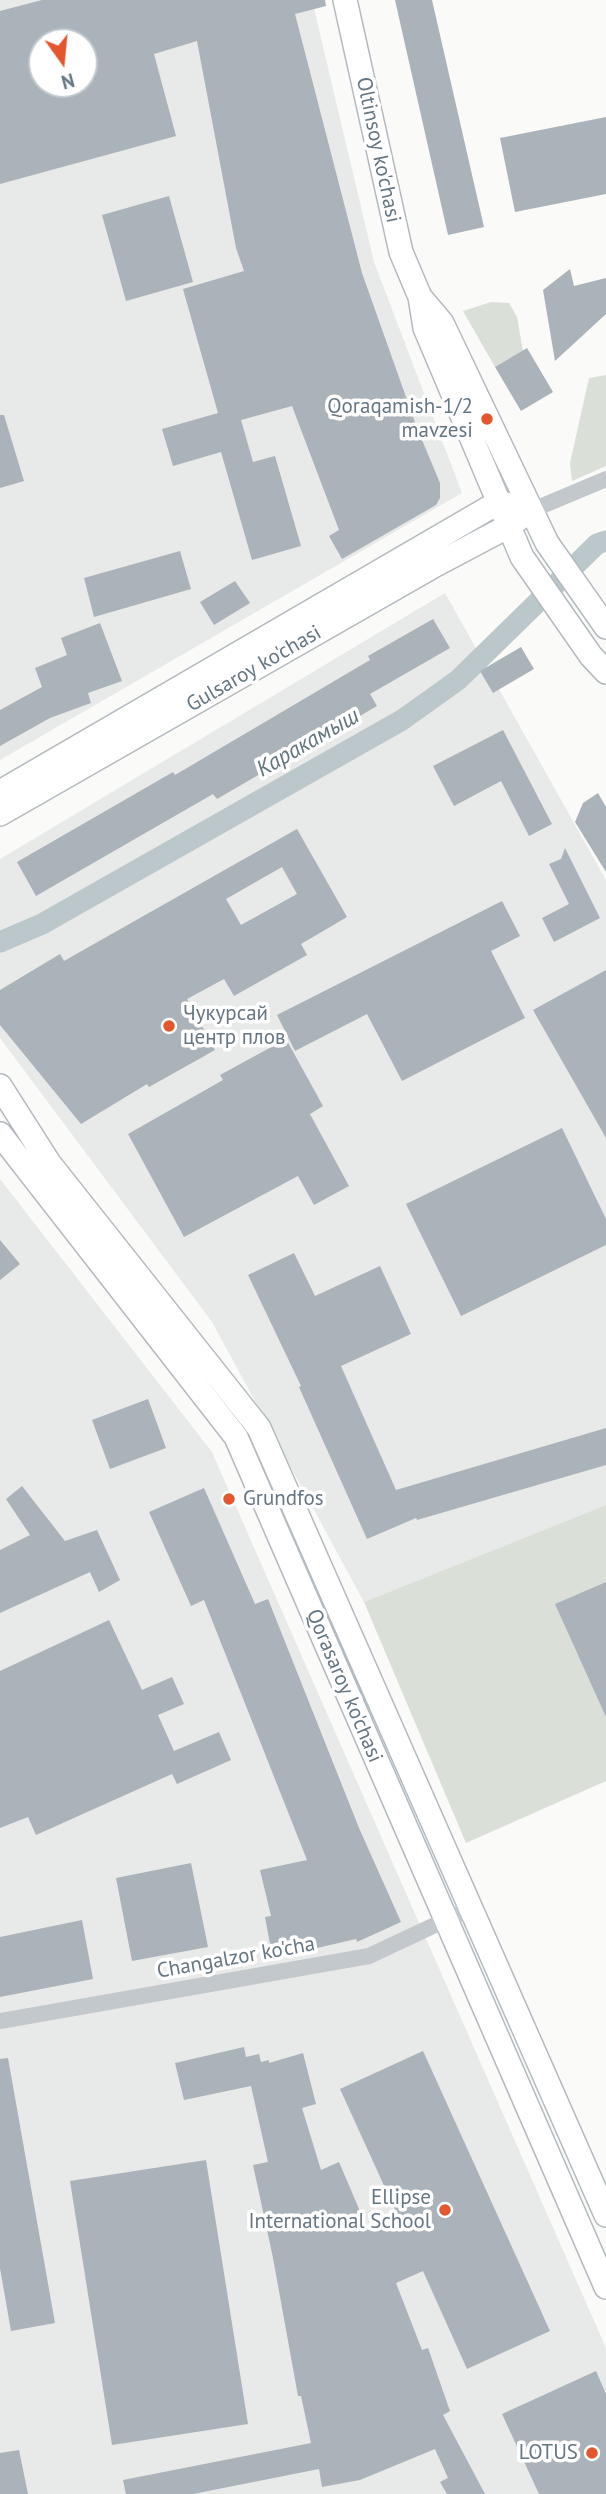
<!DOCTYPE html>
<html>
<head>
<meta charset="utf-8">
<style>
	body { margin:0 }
	#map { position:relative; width:606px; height:2494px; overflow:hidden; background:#fafaf8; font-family:"PT Sans",sans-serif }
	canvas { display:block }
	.north { position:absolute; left:28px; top:28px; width:70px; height:70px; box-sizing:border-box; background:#fff; border:2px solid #c1c8cd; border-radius:50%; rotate:165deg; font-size:19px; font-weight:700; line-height:28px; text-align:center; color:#657683 }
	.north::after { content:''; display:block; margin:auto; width:24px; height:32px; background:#e4572e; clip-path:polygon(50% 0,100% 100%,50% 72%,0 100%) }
</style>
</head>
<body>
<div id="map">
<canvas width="606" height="2494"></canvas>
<div class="north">N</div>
</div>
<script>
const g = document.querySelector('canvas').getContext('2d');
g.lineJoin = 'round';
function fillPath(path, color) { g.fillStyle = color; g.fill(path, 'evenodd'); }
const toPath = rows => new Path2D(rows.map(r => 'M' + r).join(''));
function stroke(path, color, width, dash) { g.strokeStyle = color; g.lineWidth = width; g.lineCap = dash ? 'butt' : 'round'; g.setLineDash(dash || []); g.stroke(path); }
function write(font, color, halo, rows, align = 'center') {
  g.font = font + ' "PT Sans",sans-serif'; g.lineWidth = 7; g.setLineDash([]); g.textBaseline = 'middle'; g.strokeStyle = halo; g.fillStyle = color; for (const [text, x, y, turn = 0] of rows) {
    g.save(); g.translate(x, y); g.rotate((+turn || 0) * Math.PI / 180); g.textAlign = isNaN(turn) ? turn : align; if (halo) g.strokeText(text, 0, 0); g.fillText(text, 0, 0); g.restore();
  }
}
fillPath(toPath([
	[0,0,312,0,374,262,462,493,0,760],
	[42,42,84,42,84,84,42,84],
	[445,593,606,880,606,1505,364,1602,212,1322,0,1038,0,859],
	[0,1179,212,1452,606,2348,606,2494,0,2494]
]), '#e8e9e9');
fillPath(toPath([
	[491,302,509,303,517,317,523,351,495,367,463,311],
	[606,375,606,466,572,481,570,463,589,378],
	[606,1505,606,1781,466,1843,364,1602]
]), '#dadfd7');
stroke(toPath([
	[0,942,42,924,402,720,458,680,597,544,606,541]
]), '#bbc7cb', 21);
fillPath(toPath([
	[42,0,325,0,326,6,295,14,362,273,417,428,440,483,440,498,436,505,342,559,329,536,339,530,292,406,241,420,253,462,275,456,301,546,252,560,221,452,173,466,162,429,218,413,183,289,244,271,236,248,197,41,154,54,176,136,0,184,0,11],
	[42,42,84,42,84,84,42,84],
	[395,0,432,0,484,227,448,235],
	[606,117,606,194,515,212,500,138],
	[169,196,193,282,126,301,102,215],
	[570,269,574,286,606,278,606,314,555,361,543,290],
	[527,348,553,392,521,411,495,367],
	[0,415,4,415,24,481,0,488],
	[180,551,191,589,94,617,84,578],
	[235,581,250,603,214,625,200,602],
	[433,619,450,648,370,694,377,706,217,799,213,794,36,896,17,862,173,772,175,775,370,660,368,656],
	[100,623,122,681,88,693,91,703,50,718,0,746,0,710,42,687,35,668,67,655,61,638],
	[521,647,534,669,493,693,480,671],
	[503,730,552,824,529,836,501,781,454,806,433,766],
	[598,793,606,807,606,872,575,822,583,803],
	[297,829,347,917,301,944,307,955,234,996,224,979,187,999,215,1050,149,1087,147,1084,81,1124,0,1025,0,990,60,954,64,961],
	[282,867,297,894,241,925,226,899],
	[565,848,600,918,554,942,542,918,569,904,549,864,561,859],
	[502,901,520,936,491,951,525,1018,402,1081,367,1014,295,1051,277,1015],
	[606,970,606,1138,533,1010],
	[286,1039,323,1106,310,1114,349,1186,314,1205,298,1176,184,1237,128,1134,223,1080,220,1075],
	[562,1128,606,1219,606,1245,461,1316,406,1204],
	[0,1240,20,1264,0,1280],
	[294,1253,315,1296,380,1266,411,1334,341,1366,396,1490,606,1428,606,1465,417,1520,416,1518,367,1539,299,1387,301,1386,248,1275],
	[148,1399,166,1448,110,1469,92,1420],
	[22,1486,65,1541,97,1530,120,1580,99,1592,90,1572,0,1613,0,1550,30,1535,6,1499],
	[204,1488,255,1604,268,1599,359,1828,401,1922,357,1942,356,1939,317,1948,317,1946,272,1955,265,1917,271,1916,260,1870,307,1860,204,1600,191,1606,149,1512],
	[606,1582,606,1717,555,1604],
	[109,1620,142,1690,172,1677,184,1704,158,1715,174,1751,219,1732,231,1760,177,1784,172,1774,36,1835,28,1817,0,1828,0,1671],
	[191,1863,208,1947,132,1961,116,1878],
	[82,1920,93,1979,0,1997,0,1937],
	[244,2047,246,2057,259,2054,261,2062,269,2060,269,2063,303,2053,316,2104,302,2108,321,2170,339,2162,368,2230,397,2214,340,2089,423,2051,550,2331,467,2369,423,2271,396,2283,422,2350,428,2348,450,2411,443,2415,485,2494,447,2494,440,2482,448,2478,435,2449,360,2480,322,2487,319,2469,193,2494,126,2494,123,2480,311,2443,301,2396,298,2396,273,2258,253,2165,268,2162,251,2086,184,2100,175,2063],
	[8,2058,55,2323,11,2331,0,2268,0,2059],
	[206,2160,248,2424,112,2445,70,2181],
	[596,2371,606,2394,606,2494,539,2494,502,2414],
	[19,2450,28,2494,0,2494,0,2453]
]), '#aab3b9');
const secondary = toPath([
	[345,0,401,252,420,297,425,328,522,557,591,656,606,672],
	[420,297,442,323,547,543,606,627],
	[0,792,499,502,513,506],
	[0,814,437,564,509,526,530,511],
	[0,1086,49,1163,259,1428,606,2215],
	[0,1134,236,1437,606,2287]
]);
stroke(secondary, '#b3babf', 26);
stroke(toPath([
	[530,511,606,479],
	[0,2021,369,1956,471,1908]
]), '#c3c8cc', 16);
stroke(secondary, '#fff', 23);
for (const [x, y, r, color] of [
	[487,419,7,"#e4572e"],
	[169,1026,7,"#e4572e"],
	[229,1499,7,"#e4572e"],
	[445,2210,7,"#e4572e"],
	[592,2453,7,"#e4572e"]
]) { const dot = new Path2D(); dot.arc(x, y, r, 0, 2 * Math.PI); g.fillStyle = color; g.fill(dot); stroke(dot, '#fff', 2.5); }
write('21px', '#657683', '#fff', [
	["Oltinsoy ko'chasi",378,150,78],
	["Gulsaroy ko'chasi",254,669,-30],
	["Qorasaroy ko'chasi",344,1686,67],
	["Changalzor ko'cha",236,1958,-10]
]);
write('21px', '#657683', '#fff', [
	["Qoraqamish-1/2",473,407],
	["mavzesi",473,431],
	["Чукурсай",183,1014,"left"],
	["центр плов",183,1038,"left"],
	["Grundfos",243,1499,"left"],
	["Ellipse",431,2198],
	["International School",431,2222],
	["LOTUS",578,2453]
], 'right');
write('italic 23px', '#60757c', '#fff', [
	["Каракамыш",308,743,-30]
]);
</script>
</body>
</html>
